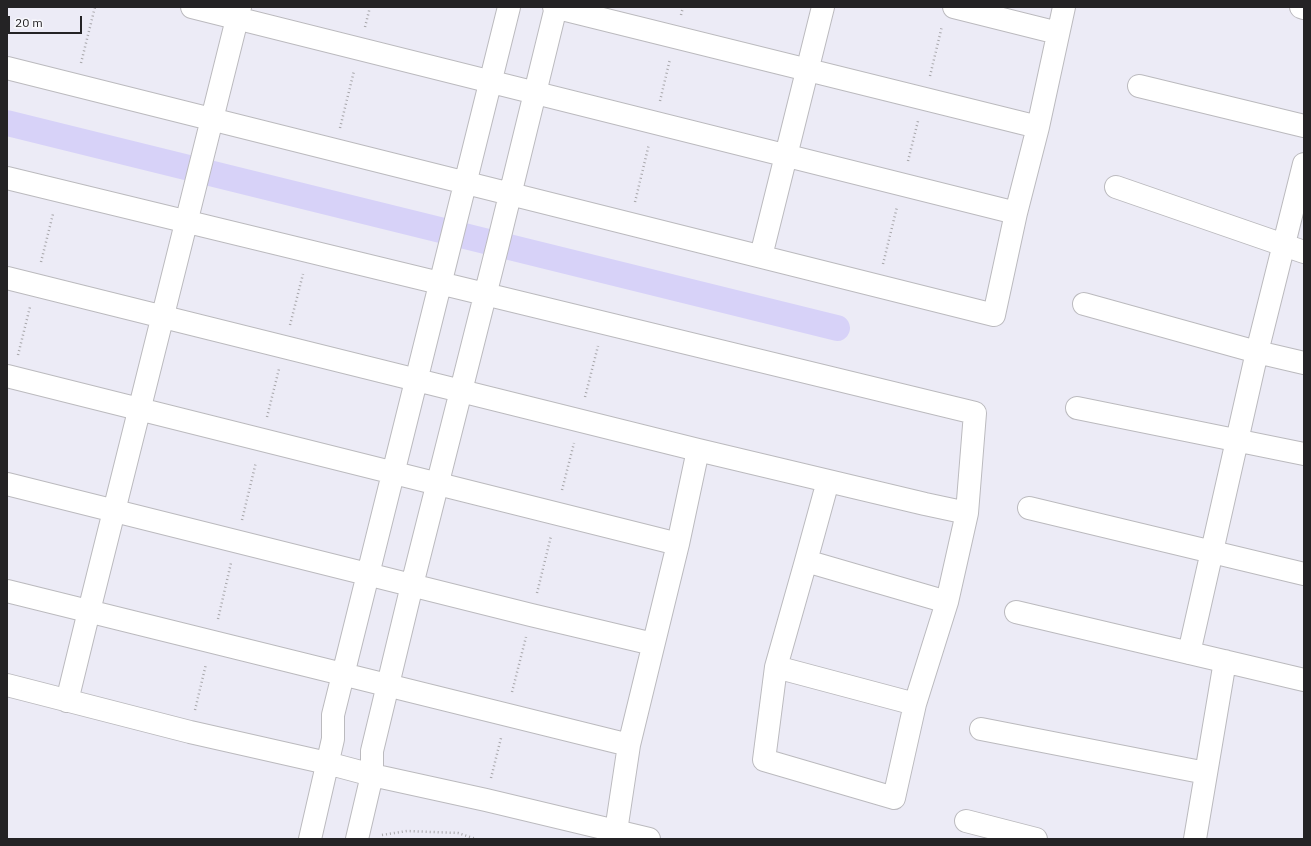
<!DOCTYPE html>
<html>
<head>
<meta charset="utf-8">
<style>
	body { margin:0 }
	#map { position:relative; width:1311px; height:846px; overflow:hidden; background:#f8f8fc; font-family:"IBM Plex Sans",sans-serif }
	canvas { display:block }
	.frame { position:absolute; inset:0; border:8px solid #242325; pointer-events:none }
	.scale { position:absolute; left:8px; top:16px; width:74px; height:18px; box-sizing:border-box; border:2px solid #242325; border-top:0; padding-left:5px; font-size:12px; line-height:14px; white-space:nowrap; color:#242325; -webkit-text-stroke:3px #f8f8fc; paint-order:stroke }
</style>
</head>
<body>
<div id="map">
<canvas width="1311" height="846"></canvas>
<div class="frame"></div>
<div class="scale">20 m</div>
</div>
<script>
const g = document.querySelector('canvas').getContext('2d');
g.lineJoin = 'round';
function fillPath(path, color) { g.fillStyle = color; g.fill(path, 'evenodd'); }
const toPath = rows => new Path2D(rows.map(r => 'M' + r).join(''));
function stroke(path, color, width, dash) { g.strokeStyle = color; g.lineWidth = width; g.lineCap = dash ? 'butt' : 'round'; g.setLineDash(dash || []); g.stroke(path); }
fillPath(toPath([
	[7,7,1304,7,1304,839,7,839]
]), '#ecebf6');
stroke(toPath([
	[7,123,837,328]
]), '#d7d2f8', 26);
const minor = toPath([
	[192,7,1016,213],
	[554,7,1038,127],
	[954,7,1058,33],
	[1301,7,1304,8],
	[7,68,994,315,1016,213,1038,127,1064,7],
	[1139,86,1304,126],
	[7,178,975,413,967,513],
	[1116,187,1304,252],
	[761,256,823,7],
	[7,278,698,450,925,504,967,513,947,602,806,561,776,667,915,704,894,798,764,760,776,667],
	[1084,304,1257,352,1304,363],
	[7,376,678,544],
	[1077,408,1304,454],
	[7,484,531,615,653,644],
	[1029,508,1304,574],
	[806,561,828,481],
	[7,591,629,745],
	[1016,612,1304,680],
	[1189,653,1257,352,1304,164],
	[7,685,190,732,327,763,372,775,486,800,649,839],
	[67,701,89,611,240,7],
	[915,704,947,602],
	[981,729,1206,773],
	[966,821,1036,839],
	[616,831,629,745,678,544,698,450],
	[310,839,333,739,333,715,509,7],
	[357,839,372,775,372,751,412,585,498,244,556,7],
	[1195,839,1225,661]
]);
stroke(minor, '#bbbabe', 24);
stroke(toPath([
	[681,15,683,7],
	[365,27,370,7],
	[81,63,95,7],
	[930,76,942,26],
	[660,101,670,59],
	[340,128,354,71],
	[908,161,918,121],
	[635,202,649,144],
	[41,262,53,214],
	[883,264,897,207],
	[290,325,303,274],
	[18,355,30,307],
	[585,397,598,346],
	[267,417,279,369],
	[562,490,574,443],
	[242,520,256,462],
	[537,593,551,536],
	[218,619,231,563],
	[512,692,526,637],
	[195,710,206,664],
	[491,778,501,738],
	[382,835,407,831,458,833,476,839]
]), '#a8a7ab', 2.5, [1, 3]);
stroke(minor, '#fff', 22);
</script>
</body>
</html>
